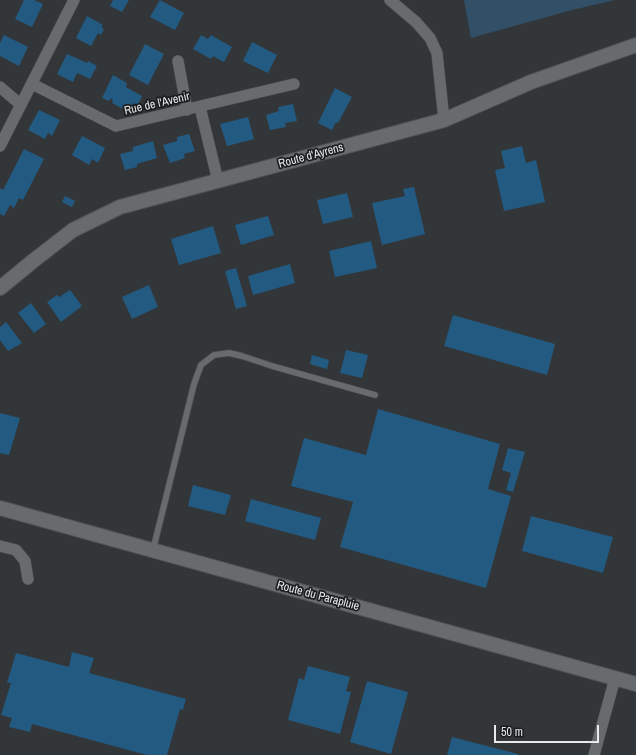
<!DOCTYPE html>
<html>
<head>
<meta charset="utf-8">
<style>
	body { margin:0 }
	#map { position:relative; width:636px; height:755px; overflow:hidden; background:#333638; font-family:"Archivo Narrow",sans-serif }
	canvas { display:block }
	.scale { position:absolute; left:494px; top:725px; width:105px; height:18px; box-sizing:border-box; border:2px solid #e8e9eb; border-top:0; padding-left:5px; font-size:12px; line-height:14px; white-space:nowrap; color:#e8e9eb; -webkit-text-stroke:3px #1c1d1e; paint-order:stroke }
</style>
</head>
<body>
<div id="map">
<canvas width="636" height="755"></canvas>
<div class="scale">50 m</div>
</div>
<script>
const g = document.querySelector('canvas').getContext('2d');
g.lineJoin = 'round';
function fillPath(path, color) { g.fillStyle = color; g.fill(path, 'evenodd'); }
const toPath = rows => new Path2D(rows.map(r => 'M' + r).join(''));
function stroke(path, color, width, dash) { g.strokeStyle = color; g.lineWidth = width; g.lineCap = dash ? 'butt' : 'round'; g.setLineDash(dash || []); g.stroke(path); }
function write(font, color, halo, rows, align = 'center') {
  g.font = font + ' "Archivo Narrow",sans-serif'; g.lineWidth = 3.5; g.setLineDash([]); g.textBaseline = 'middle'; g.strokeStyle = halo; g.fillStyle = color; for (const [text, x, y, turn = 0] of rows) {
    g.save(); g.translate(x, y); g.rotate((+turn || 0) * Math.PI / 180); g.textAlign = isNaN(turn) ? turn : align; if (halo) g.strokeText(text, 0, 0); g.fillText(text, 0, 0); g.restore();
  }
}
fillPath(toPath([
	[464,0,615,0,572,10,471,38]
]), '#314f67');
fillPath(toPath([
	[24,0,34,0,43,4,32,27,15,19],
	[113,0,129,0,122,12,110,6],
	[160,0,184,13,175,30,150,17],
	[87,16,103,25,101,27,104,29,101,35,98,33,91,46,76,38],
	[4,35,28,47,19,66,0,56,0,43],
	[201,35,208,39,211,35,232,47,224,62,213,56,211,59,193,49],
	[252,42,277,55,268,73,243,61],
	[145,44,164,54,148,85,129,75],
	[67,54,87,63,88,61,97,66,90,79,77,73,73,82,57,74],
	[113,75,127,83,126,87,142,96,138,105,134,103,132,106,128,104,125,110,112,103,113,100,111,98,109,101,102,98],
	[335,88,352,97,338,123,336,122,332,130,318,123],
	[293,104,297,121,285,123,286,127,270,130,266,115,279,111,278,107],
	[39,110,60,120,52,136,48,133,45,139,28,130],
	[248,117,254,139,227,146,220,124],
	[189,134,195,151,184,154,185,158,170,163,163,145,177,141,177,137],
	[82,136,105,148,98,163,92,159,89,165,72,155],
	[153,141,157,158,137,164,137,167,125,170,120,154,133,151,133,147],
	[522,146,526,163,536,160,545,202,504,211,495,170,505,168,501,151],
	[24,149,44,159,23,200,19,198,14,208,10,205,4,216,0,214,0,188,3,190],
	[414,187,425,234,382,245,372,203,405,196,403,189],
	[347,193,353,217,323,224,317,200],
	[65,196,75,201,72,207,62,202],
	[268,216,274,235,241,245,235,225],
	[213,226,221,253,179,265,171,239],
	[371,241,377,268,335,277,329,251],
	[290,264,295,283,253,295,248,276],
	[236,268,247,306,236,309,225,271],
	[149,285,158,307,132,319,122,297],
	[70,290,82,306,61,322,47,302,57,295,59,297],
	[31,303,46,324,34,333,18,313],
	[453,315,555,344,547,375,444,346],
	[6,322,22,343,8,351,0,340,0,327],
	[346,350,368,355,362,378,340,373],
	[312,355,329,360,327,369,310,364],
	[378,409,500,444,488,489,511,496,486,588,340,547,353,502,291,486,304,438,366,455],
	[0,413,20,418,9,455,0,453],
	[508,448,525,452,513,492,506,490,511,473,502,470],
	[193,485,231,495,225,515,188,506],
	[251,499,321,518,315,540,245,521],
	[531,516,613,537,603,573,522,551],
	[72,652,94,658,89,673,186,699,183,710,180,709,167,755,147,755,32,724,30,732,9,727,12,718,1,715,11,683,7,683,16,653,69,667],
	[308,666,350,677,346,691,351,692,340,734,288,720,299,678,304,680],
	[367,681,408,692,391,754,350,742],
	[452,737,518,754,518,755,447,755]
]), '#235a82');
const service = toPath([
	[153,550,194,384,201,365,214,355,229,353,242,356,272,366,375,395]
]);
const minor = toPath([
	[390,0,416,22,430,38,437,53,444,120],
	[178,61,187,110],
	[32,84,116,126,294,84],
	[0,87,21,105],
	[200,107,218,181],
	[0,146,74,0],
	[0,546,16,550,25,561,28,579],
	[594,755,615,678]
]);
const tertiary = toPath([
	[0,288,33,261,73,230,120,207,444,120,531,82,636,45],
	[0,508,636,684]
]);
stroke(service, '#505254', 7);
stroke(minor, '#505254', 12);
stroke(tertiary, '#505254', 16);
stroke(service, '#686b6d', 5.5);
stroke(minor, '#686b6d', 11);
stroke(tertiary, '#686b6d', 14);
write('12px', '#e8e9eb', '#1c1d1e', [
	["Rue de l'Avenir",157,104,-13],
	["Route d'Ayrens",311,156,-15],
	["Route du Parapluie",318,596,15]
]);
</script>
</body>
</html>
